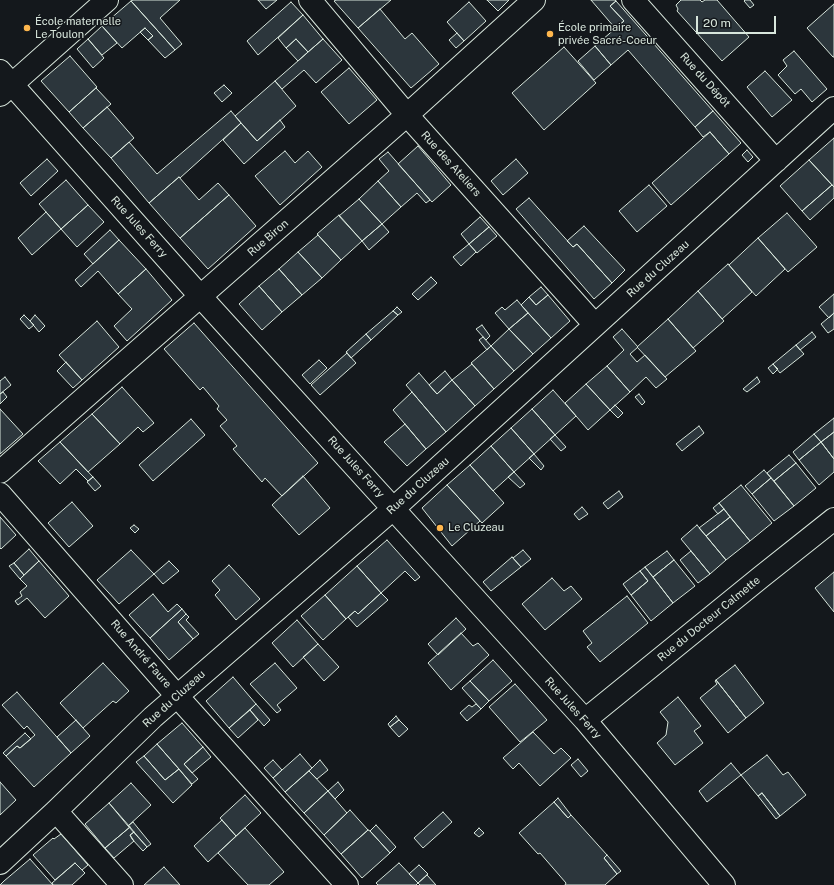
<!DOCTYPE html>
<html>
<head>
<meta charset="utf-8">
<style>
	body { margin:0 }
	#map { position:relative; width:834px; height:885px; overflow:hidden; background:#14181c; font-family:"Public Sans",sans-serif }
	canvas { display:block }
	.scale { position:absolute; left:696px; top:16px; width:80px; height:18px; box-sizing:border-box; border:2px solid #d8e6dc; border-top:0; padding-left:5px; font-size:12px; line-height:14px; white-space:nowrap; color:#d8e6dc; -webkit-text-stroke:3px #14181c; paint-order:stroke }
</style>
</head>
<body>
<div id="map">
<canvas width="834" height="885"></canvas>
<div class="scale">20 m</div>
</div>
<script>
const g = document.querySelector('canvas').getContext('2d');
g.lineJoin = 'round';
function fillPath(path, color) { g.fillStyle = color; g.fill(path, 'evenodd'); }
const toPath = rows => new Path2D(rows.map(r => 'M' + r).join(''));
function stroke(path, color, width, dash) { g.strokeStyle = color; g.lineWidth = width; g.lineCap = dash ? 'butt' : 'round'; g.setLineDash(dash || []); g.stroke(path); }
function write(font, color, halo, rows, align = 'center') {
  g.font = font + ' "Public Sans",sans-serif'; g.lineWidth = 3; g.setLineDash([]); g.textBaseline = 'middle'; g.strokeStyle = halo; g.fillStyle = color; for (const [text, x, y, turn = 0] of rows) {
    g.save(); g.translate(x, y); g.rotate((+turn || 0) * Math.PI / 180); g.textAlign = isNaN(turn) ? turn : align; if (halo) g.strokeText(text, 0, 0); g.fillText(text, 0, 0); g.restore();
  }
}
const building = toPath([
	[133,0,180,0,160,18,182,44,175,50,131,1,133,0],
	[258,0,277,0,266,9,258,0],
	[336,0,391,0,358,28,334,1,336,0],
	[487,0,509,0,498,11,487,0],
	[591,0,615,0,616,1,610,6,624,21,615,28,591,0],
	[681,0,700,0,702,2,705,0,717,0,749,37,722,61,677,11,678,9,676,5,681,0],
	[745,0,750,0,754,5,750,8,744,1,745,0],
	[131,1,175,50,165,58,148,40,153,36,145,28,122,48,102,26,131,1],
	[616,1,713,111,695,127,628,50,611,65,595,46,624,21,610,6,616,1],
	[291,2,303,15,258,55,247,41,291,2],
	[469,2,486,21,464,41,447,22,469,2],
	[834,4,834,57,833,57,807,28,834,4],
	[380,9,405,39,412,33,439,64,411,88,358,28,380,9],
	[303,15,323,39,308,52,296,39,286,48,278,38,303,15],
	[102,26,117,43,102,55,88,39,102,26],
	[145,28,153,36,148,40,140,32,145,28],
	[457,33,464,41,456,48,449,40,457,33],
	[88,39,104,58,93,68,77,49,88,39],
	[296,39,308,52,298,61,286,48,296,39],
	[323,39,342,60,316,83,304,70,282,89,275,81,323,39],
	[595,46,611,65,594,80,578,61,595,46],
	[564,47,596,83,544,130,512,93,564,47],
	[794,51,827,89,812,102,801,89,795,94,778,75,787,66,783,60,794,51],
	[70,56,97,87,69,112,41,81,70,56],
	[349,68,377,100,349,124,321,92,349,68],
	[765,71,792,100,772,117,747,87,765,71],
	[275,81,296,106,257,141,235,116,275,81],
	[224,85,232,93,222,102,214,93,224,85],
	[96,88,111,104,83,128,69,112,96,88],
	[107,107,134,138,111,158,83,128,107,107],
	[231,111,241,123,180,178,179,177,149,203,111,158,129,142,157,174,231,111],
	[713,111,741,143,729,154,710,132,703,137,695,127,713,111],
	[280,120,285,127,244,164,223,140,241,123,257,141,280,120],
	[710,132,729,154,671,205,652,183,710,132],
	[834,138,834,187,809,160,834,138],
	[418,146,451,185,432,202,398,164,418,146],
	[747,150,753,157,748,162,742,155,747,150],
	[285,151,295,163,308,151,322,167,280,205,255,176,285,151],
	[388,152,430,200,426,203,417,193,401,207,378,181,389,171,379,159,388,152],
	[47,159,58,171,31,196,20,183,47,159],
	[516,159,528,173,503,195,491,181,516,159],
	[809,160,832,185,802,211,780,186,809,160],
	[179,177,199,200,218,183,229,195,180,238,149,203,179,177],
	[66,180,88,205,61,229,39,204,66,180],
	[378,181,401,207,382,224,359,199,378,181],
	[649,185,667,206,637,232,619,211,649,185],
	[832,185,834,187,834,198,810,220,802,211,832,185],
	[229,195,256,226,208,269,180,238,229,195],
	[529,198,573,247,577,244,612,283,594,299,516,209,529,198],
	[359,199,382,224,362,241,339,216,359,199],
	[88,205,104,222,77,247,61,229,88,205],
	[46,212,61,229,32,255,18,238,46,212],
	[787,213,817,247,788,272,758,238,787,213],
	[339,215,362,241,341,260,317,234,339,215],
	[480,217,489,227,469,244,461,234,480,217],
	[382,224,389,232,369,250,362,241,382,224],
	[584,226,625,270,612,283,577,244,573,247,567,241,584,226],
	[489,227,497,236,477,253,469,244,489,227],
	[110,230,119,240,93,264,84,254,110,230],
	[318,235,341,260,322,278,298,252,318,235],
	[758,238,785,269,756,296,729,265,758,238],
	[119,240,146,269,118,294,98,271,81,287,75,280,119,240],
	[469,244,476,252,461,266,453,257,469,244],
	[298,252,322,278,302,295,279,269,298,252],
	[728,264,752,292,722,319,698,291,728,264],
	[146,269,172,300,127,341,114,326,132,309,118,294,146,269],
	[279,269,302,295,282,312,259,286,279,269],
	[431,277,437,283,418,300,412,294,431,277],
	[259,286,282,312,262,330,239,304,259,286],
	[541,287,548,295,536,305,529,297,541,287],
	[698,291,724,321,693,348,668,319,698,291],
	[834,294,834,313,829,318,819,307,834,294],
	[548,295,570,321,551,338,521,305,529,297,536,305,548,295],
	[517,300,528,313,509,329,495,313,502,307,505,310,517,300],
	[397,307,402,312,398,315,393,311,397,307],
	[393,311,398,315,371,340,366,334,393,311],
	[528,313,551,338,533,354,509,329,528,313],
	[834,313,834,329,828,333,821,324,834,313],
	[24,315,34,325,29,329,20,319,24,315],
	[35,315,45,326,39,332,30,321,35,315],
	[668,319,696,351,665,377,637,347,668,319],
	[97,321,119,347,82,380,59,355,97,321],
	[194,323,318,463,282,496,265,478,262,482,233,449,237,446,220,426,227,420,217,409,219,406,203,387,200,390,164,349,194,323],
	[482,325,490,336,486,340,476,329,482,325],
	[509,329,533,354,514,371,491,346,509,329],
	[622,329,638,347,630,354,637,362,645,355,667,379,656,388,646,377,630,392,607,366,624,350,613,337,622,329],
	[812,332,816,337,800,350,796,345,812,332],
	[366,334,371,340,351,358,346,352,366,334],
	[483,337,491,346,487,350,479,340,483,337],
	[796,345,804,354,780,373,773,364,796,345],
	[491,346,514,371,494,389,471,363,491,346],
	[347,353,356,363,320,395,311,385,347,353],
	[319,360,327,368,310,384,302,375,319,360],
	[66,362,82,380,73,388,57,371,66,362],
	[472,364,494,389,475,406,452,380,472,364],
	[773,364,778,369,773,374,768,368,773,364],
	[607,366,630,392,610,410,586,384,607,366],
	[445,371,452,380,437,394,429,385,445,371],
	[419,373,437,394,452,380,475,406,446,432,406,385,419,373],
	[5,377,11,385,0,394,0,381,5,377],
	[757,377,760,382,747,392,743,389,757,377],
	[586,384,610,410,588,430,565,403,586,384],
	[122,387,154,423,143,432,138,427,120,444,92,414,122,387],
	[553,390,576,416,555,435,532,409,553,390],
	[3,392,7,397,0,404,0,394,3,392],
	[412,392,446,432,426,449,393,410,412,392],
	[639,394,645,402,642,405,635,397,639,394],
	[615,405,623,413,618,418,610,410,615,405],
	[0,409,23,434,0,454,0,409],
	[532,409,555,435,534,454,511,428,532,409],
	[92,414,120,444,88,472,60,442,92,414],
	[834,418,834,432,821,442,814,434,834,418],
	[191,419,205,435,153,481,139,465,191,419],
	[405,424,426,449,407,466,384,442,405,424],
	[699,426,704,433,682,451,676,444,699,426],
	[511,428,534,454,514,472,491,446,511,428],
	[834,432,834,459,821,442,834,432],
	[814,434,821,442,799,460,793,452,814,434],
	[555,435,566,447,561,451,550,439,555,435],
	[60,442,93,477,88,481,76,469,60,484,38,461,60,442],
	[821,442,834,459,834,472,819,485,799,460,821,442],
	[491,446,514,472,493,491,470,465,491,446],
	[534,454,544,466,541,470,529,458,534,454],
	[789,455,796,463,774,481,767,473,789,455],
	[796,463,816,488,794,506,774,481,796,463],
	[470,465,504,503,482,523,447,485,470,465],
	[764,470,771,478,752,494,745,486,764,470],
	[514,472,525,484,520,488,508,477,514,472],
	[303,476,330,508,299,535,272,505,303,476],
	[93,477,101,486,95,491,87,482,93,477],
	[771,478,794,506,774,521,752,494,771,478],
	[447,485,480,521,452,546,422,508,447,485],
	[741,485,772,523,750,541,719,503,741,485],
	[619,491,623,497,608,509,603,503,619,491],
	[72,502,93,526,69,547,48,523,72,502],
	[719,503,724,509,718,514,713,508,719,503],
	[582,507,588,514,579,520,574,514,582,507],
	[724,509,730,517,706,536,699,528,724,509],
	[0,517,16,535,1,549,0,548,0,517],
	[730,517,750,541,726,560,706,536,730,517],
	[134,525,139,529,135,533,130,528,134,525],
	[697,525,726,560,710,574,681,539,697,525],
	[387,540,420,577,415,581,405,571,381,593,357,566,387,540],
	[29,549,39,561,24,575,14,563,29,549],
	[131,550,154,574,119,604,97,580,131,550],
	[523,550,531,559,521,567,513,558,523,550],
	[667,551,674,560,653,577,645,567,667,551],
	[691,551,710,574,698,583,680,560,691,551],
	[512,557,521,567,491,591,483,582,512,557],
	[674,560,695,586,673,603,653,577,674,560],
	[39,561,69,596,45,618,27,598,18,605,15,601,22,596,20,592,27,586,20,579,39,561],
	[169,561,179,571,163,584,154,574,169,561],
	[14,563,24,575,20,579,9,566,14,563],
	[229,565,260,599,236,620,215,595,220,590,212,581,229,565],
	[357,566,381,593,358,614,355,611,346,619,325,595,357,566],
	[645,567,673,603,651,621,631,595,648,581,640,571,645,567],
	[640,571,648,581,631,595,623,584,640,571],
	[834,572,834,612,815,588,834,572],
	[552,578,564,591,571,586,582,599,545,630,522,604,552,578],
	[381,593,388,600,357,627,348,617,355,611,358,614,381,593],
	[153,594,168,612,177,604,182,609,150,638,129,615,153,594],
	[325,595,346,619,323,640,301,616,325,595],
	[627,596,648,623,600,662,587,647,592,643,583,631,627,596],
	[182,609,186,614,178,622,193,639,169,660,150,638,182,609],
	[186,614,189,617,186,620,199,634,193,639,178,622,186,614],
	[456,618,466,629,438,655,428,644,456,618],
	[297,620,318,644,293,667,272,643,297,620],
	[461,633,473,646,478,643,489,655,451,690,428,663,461,633],
	[318,644,339,667,324,681,303,657,318,644],
	[493,660,512,681,489,701,470,681,493,660],
	[103,663,129,691,116,703,113,701,83,728,60,703,103,663],
	[275,663,297,688,277,705,281,710,277,713,250,684,275,663],
	[735,665,764,703,746,718,716,680,735,665],
	[233,677,256,704,229,728,206,701,233,677],
	[716,680,746,718,728,733,700,698,717,684,715,681,716,680],
	[470,681,489,701,481,709,462,688,470,681],
	[515,684,547,720,520,742,489,707,515,684],
	[17,692,71,753,34,787,6,756,17,746,20,748,35,735,27,726,24,729,2,705,17,692],
	[678,697,701,726,694,731,703,743,675,765,657,743,666,735,668,722,660,712,678,697],
	[256,704,270,720,264,726,250,710,256,704],
	[476,704,481,709,467,721,460,713,469,705,472,707,476,704],
	[250,710,258,720,238,738,229,728,250,710],
	[396,716,399,720,390,727,388,724,396,716],
	[76,720,90,736,71,753,57,737,76,720],
	[399,720,408,729,399,737,390,727,399,720],
	[182,723,203,747,184,764,198,779,192,784,157,744,182,723],
	[533,732,554,754,561,748,571,758,540,786,519,763,513,769,503,758,533,732],
	[25,733,31,739,20,748,17,746,6,756,3,753,25,733],
	[157,744,179,769,165,780,144,756,157,744],
	[203,747,211,757,192,773,184,764,203,747],
	[300,754,312,768,285,792,273,778,300,754],
	[767,755,783,775,788,772,806,795,780,816,762,793,758,796,741,775,767,755],
	[144,756,165,780,179,769,192,785,173,803,136,762,144,756],
	[578,759,588,771,581,777,571,765,578,759],
	[273,760,282,770,273,778,264,768,273,760],
	[320,760,328,770,317,779,309,771,320,760],
	[731,763,741,775,707,802,699,791,731,763],
	[309,771,328,791,304,813,285,792,309,771],
	[0,782,16,800,0,815,0,782],
	[338,782,344,790,335,799,328,791,338,782],
	[131,783,151,805,128,826,109,803,131,783],
	[328,791,347,813,324,835,304,813,328,791],
	[762,793,780,816,776,819,758,796,762,793],
	[245,795,261,813,236,836,220,818,245,795],
	[558,798,571,815,568,818,554,802,558,798],
	[554,802,568,818,571,815,607,855,604,858,617,874,605,885,565,885,566,883,540,853,538,854,519,833,554,802],
	[109,803,130,827,105,848,85,824,109,803],
	[350,810,368,830,341,854,324,835,350,810],
	[443,812,452,822,423,848,414,838,443,812],
	[222,820,236,836,208,862,194,846,222,820],
	[133,822,151,844,147,847,128,826,133,822],
	[376,825,396,847,390,853,370,831,376,825],
	[130,827,134,832,130,835,134,841,114,858,105,848,130,827],
	[245,828,284,872,269,885,248,885,218,853,245,828],
	[479,828,484,833,479,837,474,833,479,828],
	[368,830,370,831,390,853,362,878,341,854,368,830],
	[134,832,147,847,143,851,132,839,130,835,134,832],
	[61,834,88,865,82,870,75,863,55,880,33,855,53,838,54,839,61,834],
	[607,855,621,871,617,874,604,858,607,855],
	[30,859,53,885,0,885,4,881,30,859],
	[75,863,85,873,72,885,53,885,52,883,75,863],
	[399,863,418,883,416,885,378,885,376,883,399,863],
	[419,865,428,874,418,883,409,874,419,865],
	[164,867,180,885,144,885,164,867],
	[427,875,436,885,420,885,418,883,427,875]
]);
fillPath(building, '#2c363c');
stroke(building, '#d8e6dc', 1);
const street = toPath([
	[310,0,407,115,595,325],
	[633,0,776,161],
	[0,71,201,297,585,720,724,885],
	[0,95,107,0],
	[0,472,407,115,534,0],
	[0,494,177,696,347,885],
	[585,720,761,577,834,519],
	[56,811,122,885],
	[0,863,56,811,153,717,393,509,834,108]
]);
stroke(street, '#d8e6dc', 24);
stroke(street, '#14181c', 22);
for (const [x, y, r, color] of [
	[27,28,4,"#ffb74d"],
	[550,34,4,"#ffb74d"],
	[440,528,4,"#ffb74d"]
]) { const dot = new Path2D(); dot.arc(x, y, r, 0, 2 * Math.PI); g.fillStyle = color; g.fill(dot); stroke(dot, '#14181c', 1.5); }
write('11px', '#d8e6dc', '#14181c', [
	["École maternelle",35,22],
	["Le Toulon",35,35],
	["École primaire",558,28],
	["privée Sacré-Coeur",558,41],
	["Le Cluzeau",448,528]
], 'left');
write('11px', '#d8e6dc', '#14181c', [
	["Rue du Dépôt",705,80,48],
	["Rue des Ateliers",451,164,48],
	["Rue Jules Ferry",139,227,48],
	["Rue Biron",268,238,-41],
	["Rue du Cluzeau",658,269,-42],
	["Rue Jules Ferry",356,467,48],
	["Rue du Cluzeau",418,486,-42],
	["Rue du Docteur Calmette",709,619,-39],
	["Rue André Faure",141,654,49],
	["Rue du Cluzeau",174,699,-42],
	["Rue Jules Ferry",573,708,48]
]);
</script>
</body>
</html>
